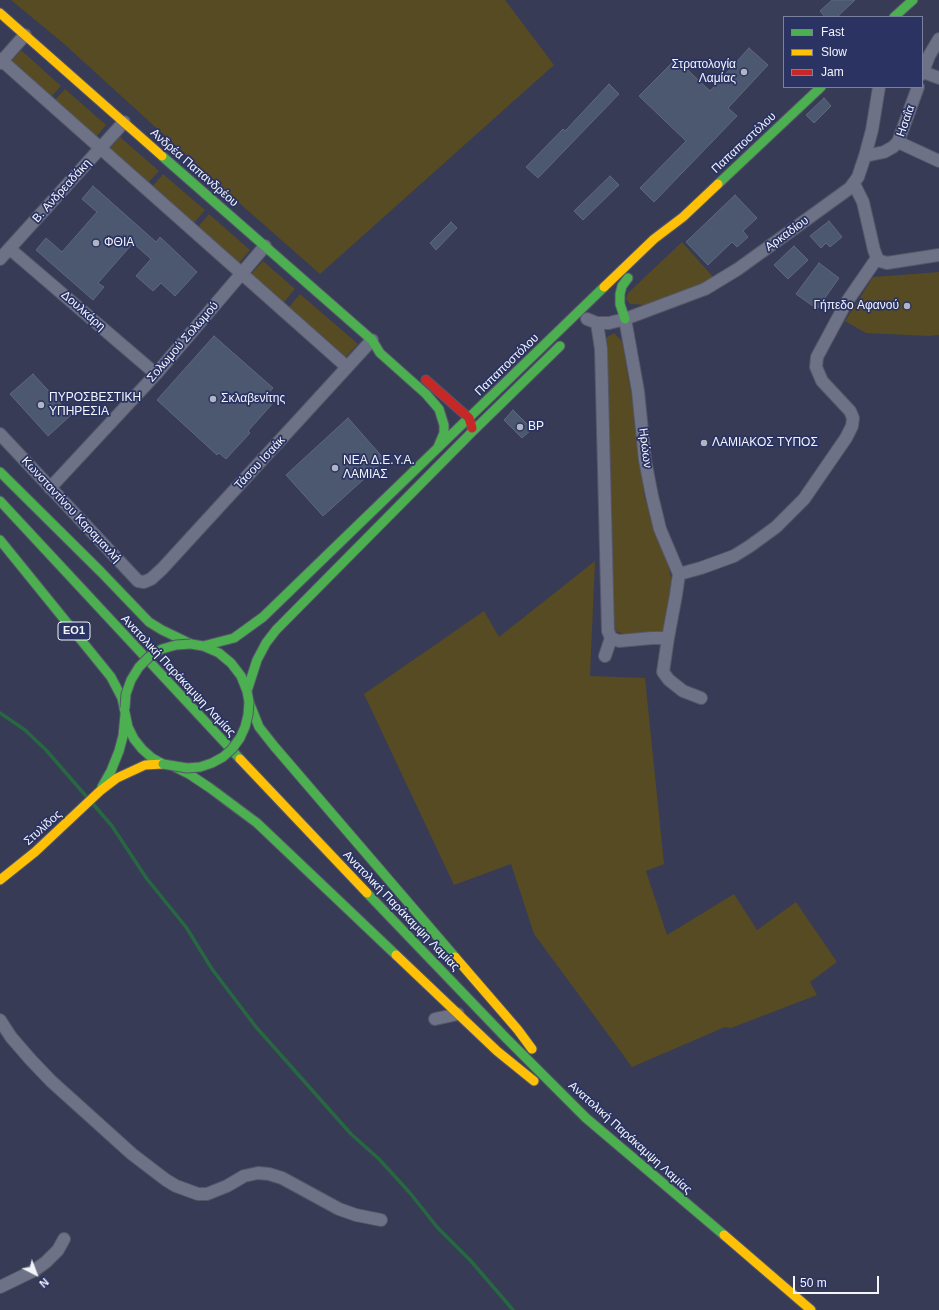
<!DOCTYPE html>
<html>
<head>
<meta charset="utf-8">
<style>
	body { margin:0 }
	#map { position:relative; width:939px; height:1310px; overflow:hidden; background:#373b55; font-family:Arial,sans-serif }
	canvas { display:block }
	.legend { position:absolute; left:783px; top:16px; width:140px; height:72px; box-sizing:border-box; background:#2a3362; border:1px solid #7a819f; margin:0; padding:5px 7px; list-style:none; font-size:12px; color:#f3f5fb }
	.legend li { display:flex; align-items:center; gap:8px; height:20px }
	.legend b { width:20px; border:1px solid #7a819f }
	.north { position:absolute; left:16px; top:1254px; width:40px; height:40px; -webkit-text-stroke:3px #2a3362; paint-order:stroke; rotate:138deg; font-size:11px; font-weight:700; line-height:16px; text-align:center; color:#f3f5fb }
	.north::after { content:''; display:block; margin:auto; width:14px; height:18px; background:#f3f5fb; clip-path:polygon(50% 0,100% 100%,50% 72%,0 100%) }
	.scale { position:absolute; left:793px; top:1276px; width:86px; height:18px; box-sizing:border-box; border:2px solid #f3f5fb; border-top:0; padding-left:5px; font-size:12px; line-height:14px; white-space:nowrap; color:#f3f5fb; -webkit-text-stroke:3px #2a3362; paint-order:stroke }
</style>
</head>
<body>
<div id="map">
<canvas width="939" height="1310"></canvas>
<ul class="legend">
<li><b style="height:5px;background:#4caf50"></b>Fast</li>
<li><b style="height:5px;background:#ffc107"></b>Slow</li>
<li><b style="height:5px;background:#c62828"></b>Jam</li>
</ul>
<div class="north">N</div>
<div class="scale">50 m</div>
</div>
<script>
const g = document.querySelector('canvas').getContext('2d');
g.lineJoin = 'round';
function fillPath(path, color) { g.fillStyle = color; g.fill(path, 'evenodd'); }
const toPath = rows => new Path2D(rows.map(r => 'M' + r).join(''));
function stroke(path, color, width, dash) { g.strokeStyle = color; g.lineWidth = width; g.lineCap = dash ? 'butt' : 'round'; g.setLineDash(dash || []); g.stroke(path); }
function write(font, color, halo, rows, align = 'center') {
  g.font = font + ' Arial,sans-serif'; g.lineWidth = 3.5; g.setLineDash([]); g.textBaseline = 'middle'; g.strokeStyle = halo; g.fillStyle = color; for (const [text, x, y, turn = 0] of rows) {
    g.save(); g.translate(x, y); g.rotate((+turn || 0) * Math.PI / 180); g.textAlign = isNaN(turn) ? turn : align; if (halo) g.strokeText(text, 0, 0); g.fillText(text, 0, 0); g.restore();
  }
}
fillPath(toPath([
	[11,0,505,0,554,65,320,274,229,194,63,43],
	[21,50,61,86,50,98,10,62],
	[65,89,106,125,96,137,54,101],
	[120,137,159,171,148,183,109,149],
	[163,174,205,210,194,223,152,187],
	[209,214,250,250,239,263,198,227],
	[682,242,714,278,706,284,646,305,630,304,626,299,628,293],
	[263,261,295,289,284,302,251,274],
	[939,272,939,335,929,336,866,333,845,321,873,277],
	[300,294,358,344,346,357,289,307],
	[614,333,622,341,633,405,645,499,667,560,671,578,670,602,663,634,633,637,615,631,612,592,612,519,604,339],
	[595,561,590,676,645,678,664,864,646,871,667,935,734,894,757,930,796,902,837,962,810,982,817,995,731,1028,725,1027,632,1067,534,934,511,864,454,885,364,694,484,611,499,637]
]), '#564b23');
stroke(toPath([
	[0,713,25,730,46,750,86,796],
	[93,804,112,826,147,879,186,927,212,969,256,1027,351,1134,379,1159,410,1193,437,1227,471,1261,513,1310]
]), '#276843', 3.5);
const building = toPath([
	[832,0,855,0,837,17,825,17,820,11,832,0],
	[749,48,768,65,728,108,737,116,654,202,640,188,686,141,639,96,676,59,710,91,749,48],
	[609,84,619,94,538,178,526,167,563,129,565,131,609,84],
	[824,98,831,106,814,123,806,115,824,98],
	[610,176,619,185,583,220,574,211,610,176],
	[93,186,156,242,160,237,197,272,175,296,161,283,153,291,136,276,151,259,133,243,98,283,104,287,93,300,36,250,46,238,62,252,97,212,82,199,93,186],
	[735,195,757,218,743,231,748,237,737,247,732,242,708,265,686,242,735,195],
	[829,221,842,237,830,247,826,243,821,248,810,236,829,221],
	[451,222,457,228,436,250,430,243,451,222],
	[794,246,808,260,788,279,774,265,794,246],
	[819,263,839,278,817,309,796,294,819,263],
	[214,336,273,388,265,397,273,403,248,431,250,433,226,459,219,453,217,455,157,400,214,336],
	[33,374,71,415,48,436,10,394,33,374],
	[513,410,532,429,522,438,504,420,513,410],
	[348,418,385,460,323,516,286,475,348,418]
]);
fillPath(building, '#4c5870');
stroke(building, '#5f687d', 1);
const street = toPath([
	[0,59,347,367],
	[0,63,25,35],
	[923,72,939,78],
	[922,74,929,56,939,39],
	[898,142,939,161],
	[865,156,884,152,893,147,898,142,918,87],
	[854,184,863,202,874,250,877,258,880,261,887,263,939,255],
	[10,249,156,374],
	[0,259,124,122],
	[587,319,597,323,609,323,625,319,705,289,738,269,850,188,858,177,865,156,872,130,879,87],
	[625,319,638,391,645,460,652,496,660,529,679,574,676,595,668,638,663,672,669,680,683,691,701,698],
	[597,323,601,349,608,631,611,638,619,641,652,638,668,638],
	[0,434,138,581,144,582,151,579,162,569,372,340],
	[50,488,156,374,265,246],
	[679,574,701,568,734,556,750,546,776,527,804,499,846,438,852,426,853,418,850,411,822,381,816,367,817,357,846,303,877,258],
	[605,656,611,638],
	[435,1019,458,1014],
	[0,1020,11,1037,30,1059,51,1081,132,1154,166,1180,176,1186,198,1194,207,1194,227,1186,244,1176,258,1173,269,1174,282,1178,339,1209,356,1215,381,1220],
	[0,1287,35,1270,46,1262,58,1250,64,1239]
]);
const fast = toPath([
	[894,17,913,0],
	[162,156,372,340,380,353,426,394,439,409,444,425,444,433,438,447],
	[718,184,821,87],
	[625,319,620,304,620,294,622,286,628,278],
	[0,472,101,572,149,622,162,630,191,644,203,646,219,653,231,663,241,676,247,691],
	[0,501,240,759],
	[0,540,111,677,122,698,128,727,134,739,142,749,152,758,163,764],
	[203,646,234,638,263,617,604,287],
	[247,691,257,660,266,643,276,630,473,431,560,346],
	[249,702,259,727,274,746,455,957],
	[175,767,189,774,210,788,257,823,396,955],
	[102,787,111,771,119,751,123,736,125,715],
	[367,893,506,1038,586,1118,724,1235]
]);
const slow = toPath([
	[0,13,162,156],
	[604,287,654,239,683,217,718,184],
	[240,759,367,893],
	[0,880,35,852,100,791,117,778,145,765,163,764],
	[396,955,497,1051,534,1081],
	[455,957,518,1030,532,1049],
	[724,1235,811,1310]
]);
const jam = toPath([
	[426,380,469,418,472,428]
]);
stroke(street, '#555769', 14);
stroke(fast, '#555769', 11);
stroke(slow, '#555769', 11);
stroke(jam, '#555769', 11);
stroke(street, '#6e7287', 12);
stroke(fast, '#4caf50', 9);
stroke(slow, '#ffc107', 9);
stroke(jam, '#c62828', 9);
const fastBridge = toPath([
	[125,708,126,694,131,680,139,667,149,657,162,649,176,645,191,644],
	[163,764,187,768,200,767,212,763,223,757,232,749,240,738,245,727,248,715,249,702,247,691]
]);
stroke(fastBridge, '#555769', 11, []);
stroke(fastBridge, '#4caf50', 9);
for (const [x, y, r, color] of [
	[744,72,4,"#b1b4c1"],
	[96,243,4,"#b1b4c1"],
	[907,306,4,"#b1b4c1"],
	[213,399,4,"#b1b4c1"],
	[41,405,4,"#b1b4c1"],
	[520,427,4,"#b1b4c1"],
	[704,443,4,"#b1b4c1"],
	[335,468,4,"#b1b4c1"]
]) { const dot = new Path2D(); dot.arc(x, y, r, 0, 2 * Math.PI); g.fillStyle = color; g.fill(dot); stroke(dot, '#2a3362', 1.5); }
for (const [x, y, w] of [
	[74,631,32]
]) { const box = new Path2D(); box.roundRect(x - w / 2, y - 9, w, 18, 3); g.fillStyle = '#2a3362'; g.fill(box); stroke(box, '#f3f5fb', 1); }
write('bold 11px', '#f3f5fb', null, [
	["ΕΟ1",74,631]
]);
write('12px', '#f3f5fb', '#2a3362', [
	["Στρατολογία",736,65,"right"],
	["Λαμίας",736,79,"right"],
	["ΦΘΙΑ",104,243],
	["Γήπεδο Αφανού",899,306,"right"],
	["ΠΥΡΟΣΒΕΣΤΙΚΗ",49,398],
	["ΥΠΗΡΕΣΙΑ",49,412],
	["Σκλαβενίτης",221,399],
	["BP",528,427],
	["ΛΑΜΙΑΚΟΣ ΤΥΠΟΣ",712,443],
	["ΝΕΑ Δ.Ε.Υ.Α.",343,461],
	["ΛΑΜΙΑΣ",343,475]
], 'left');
write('12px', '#f3f5fb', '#2a3362', [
	["Ησαΐα",906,121,-71],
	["Παπαποστόλου",744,143,-43],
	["Ανδρέα Παπανδρέου",194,168,41],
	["Β. Ανδρεαδάκη",62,191,-48],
	["Αρκαδίου",787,234,-36],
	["Δουλκάρη",83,311,41],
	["Σολωμού Σολωμού",183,342,-49],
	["Παπαποστόλου",507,365,-44],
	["Ηρώων",645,448,83],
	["Τάσου Ισαάκ",260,463,-47],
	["Κωνσταντίνου Καραμανλή",71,510,47],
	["Ανατολική Παράκαμψη Λαμίας",178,676,47],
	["Στυλίδος",43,828,-42],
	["Ανατολική Παράκαμψη Λαμίας",401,911,46],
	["Ανατολική Παράκαμψη Λαμίας",630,1138,42]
]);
</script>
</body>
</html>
